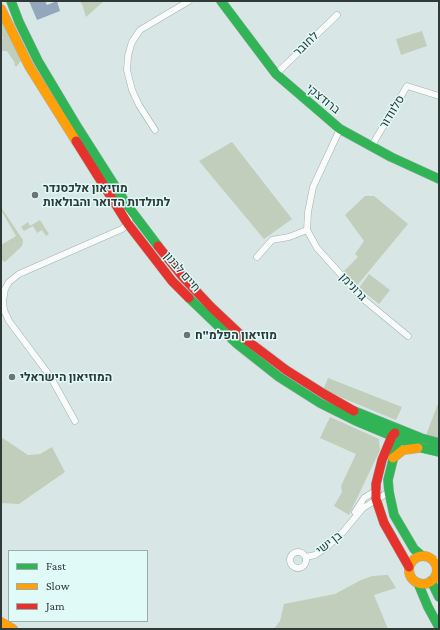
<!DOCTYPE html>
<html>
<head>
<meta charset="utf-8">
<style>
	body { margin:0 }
	#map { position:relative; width:440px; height:630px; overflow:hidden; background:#d8e7e5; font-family:"Crimson Pro",serif }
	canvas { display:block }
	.frame { position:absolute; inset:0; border:2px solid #2f3938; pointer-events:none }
	.legend { position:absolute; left:8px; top:550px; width:140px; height:72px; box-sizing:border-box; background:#dffaf7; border:1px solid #99adab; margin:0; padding:5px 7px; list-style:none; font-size:12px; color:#2f3938 }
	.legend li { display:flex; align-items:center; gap:8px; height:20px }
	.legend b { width:20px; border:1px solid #99adab }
</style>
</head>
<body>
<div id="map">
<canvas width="440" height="630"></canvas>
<div class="frame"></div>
<ul class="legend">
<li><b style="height:5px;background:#30b455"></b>Fast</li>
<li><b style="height:5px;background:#ff9f0a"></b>Slow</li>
<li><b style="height:5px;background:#e5322d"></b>Jam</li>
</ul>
</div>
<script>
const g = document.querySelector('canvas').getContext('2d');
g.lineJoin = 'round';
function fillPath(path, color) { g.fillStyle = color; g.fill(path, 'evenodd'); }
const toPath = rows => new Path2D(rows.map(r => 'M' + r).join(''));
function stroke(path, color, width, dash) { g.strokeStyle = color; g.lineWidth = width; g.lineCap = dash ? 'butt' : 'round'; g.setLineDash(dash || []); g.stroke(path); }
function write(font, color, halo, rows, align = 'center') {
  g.font = font + ' "Crimson Pro",Heebo,serif'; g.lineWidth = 3; g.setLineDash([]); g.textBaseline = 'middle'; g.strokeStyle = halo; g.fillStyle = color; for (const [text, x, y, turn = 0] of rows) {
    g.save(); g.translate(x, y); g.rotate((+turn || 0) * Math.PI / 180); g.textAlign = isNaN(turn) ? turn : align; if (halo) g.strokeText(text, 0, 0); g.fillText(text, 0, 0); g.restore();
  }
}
fillPath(toPath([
	[79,1,104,1,86,17,82,4],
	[1,18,21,61,16,67,14,64,15,63,7,51,1,51,1,40,3,38,1,34],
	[422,31,427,46,401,55,396,39],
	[232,142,292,219,264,239,199,161],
	[365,196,374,196,408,224,355,288,342,273,358,257,355,254,364,241,345,215],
	[1,207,23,240,22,246,5,262,1,260,1,245,16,236,1,210],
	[40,220,49,234,46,236,42,230,37,233,33,226,24,231,21,227,28,222,30,226],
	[369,274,390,290,379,304,359,288],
	[328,378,402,407,396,420,323,390],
	[439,401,439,439,426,435],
	[330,417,379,439,380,450,349,515,334,506,342,492,341,486,356,454,320,438],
	[1,437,28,455,40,454,52,447,65,472,19,504,1,503],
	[388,575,396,588,374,595,388,629,274,629,280,621,284,604,335,594,361,580,372,576]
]), '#c0cebb');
fillPath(toPath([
	[29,1,45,1,47,5,57,1,60,11,37,20]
]), '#92a7bb');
const street = toPath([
	[276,74,337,15],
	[340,129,313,187,308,212,307,230,317,248,362,298,408,336],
	[155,130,139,105,132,90,127,70,128,56,131,45,132,42,140,30,189,1],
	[371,147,407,86,439,96],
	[257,257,272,240,289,237,307,230],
	[75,421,50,376,9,321,4,310,3,301,5,289,9,282,19,274,122,229,128,224,129,220,128,207],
	[355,512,364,498,372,493,378,491],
	'290 560a8 8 0 1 1 16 0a8 8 0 1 1-16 0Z',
	[306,557,315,555,328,546,343,532,363,508,389,492],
	[430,558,439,561],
	[436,574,439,572]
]);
const fast = toPath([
	[11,1,19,22,38,61,78,128,127,205,158,246],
	[221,1,276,74,340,129,391,157,439,179],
	[189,298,236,343,279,377,320,403,356,421,399,439,422,448,439,452],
	[354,411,421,438,439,443],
	[399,435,388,480,389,492,394,515,414,549,422,556],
	[431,581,439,597],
	[418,583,428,607,439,627]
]);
const slow = toPath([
	[1,9,29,66,76,141],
	[393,458,403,450,418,448],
	'409 570a14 14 0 1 1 28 0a14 14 0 1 1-28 0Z',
	[1,622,13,629]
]);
const jam = toPath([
	[76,141,128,224,172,281,189,298],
	[158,246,182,276,211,307,245,339,286,370,324,394,354,411],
	[395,433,392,436,382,460,376,484,376,499,384,523,409,567]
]);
stroke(street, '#a2aeac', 7);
stroke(fast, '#a2aeac', 10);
stroke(slow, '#a2aeac', 10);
stroke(jam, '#a2aeac', 10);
stroke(street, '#f9fbfb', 6);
stroke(fast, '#30b455', 9);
stroke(slow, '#ff9f0a', 9);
stroke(jam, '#e5322d', 9);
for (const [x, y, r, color] of [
	[35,195,4,"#6a7675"],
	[187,335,4,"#6a7675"],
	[12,377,4,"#6a7675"]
]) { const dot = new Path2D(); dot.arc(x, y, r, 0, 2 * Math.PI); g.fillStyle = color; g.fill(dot); stroke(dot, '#dffaf7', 1.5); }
write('12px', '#2f3938', '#dffaf7', [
	["לחובר",306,44,-44],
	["ברודצקי",323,99,39],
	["סלוודור",392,112,-59],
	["חיים לבנון",182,272,49],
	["גרונימן",353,287,47],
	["בן ישי",329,543,-38]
]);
write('bold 12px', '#2f3938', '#dffaf7', [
	["מוזיאון אלכסנדר",43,188],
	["לתולדות הדואר והבולאות",43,202],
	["מוזיאון הפלמ\"ח",195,335],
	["המוזיאון הישראלי",20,377]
], 'left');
</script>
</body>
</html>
